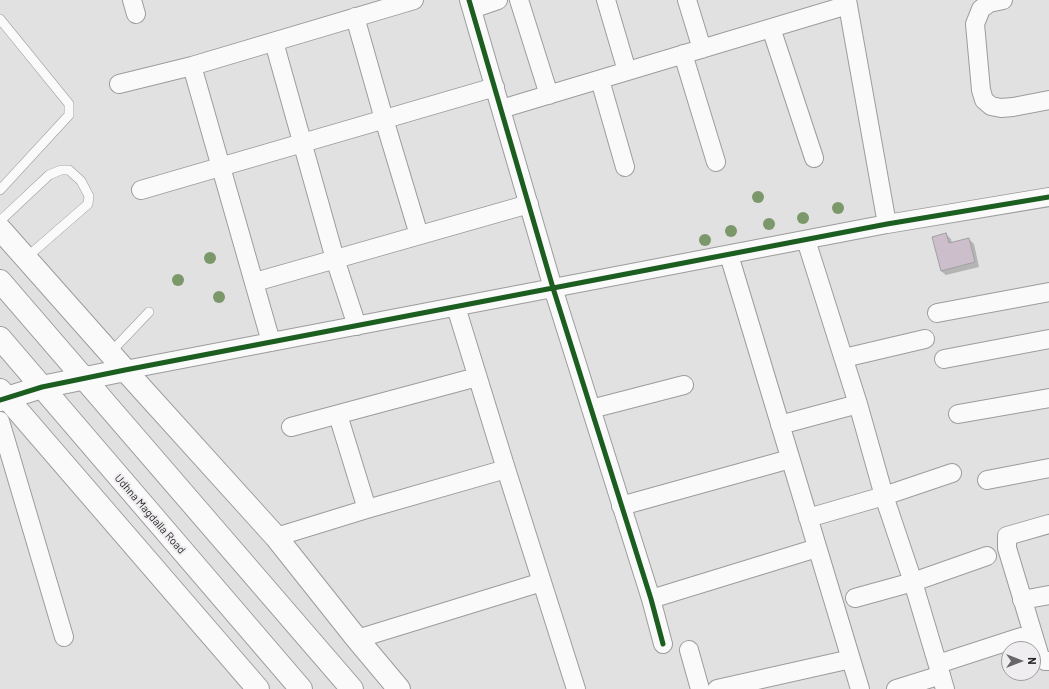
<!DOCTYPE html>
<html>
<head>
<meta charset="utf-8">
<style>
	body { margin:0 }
	#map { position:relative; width:1049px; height:689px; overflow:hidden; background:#e2e1e2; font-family:Barlow,sans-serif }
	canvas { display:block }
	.north { position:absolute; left:1001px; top:641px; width:40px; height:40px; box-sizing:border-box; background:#efedf0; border:1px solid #9f9d9f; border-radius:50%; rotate:90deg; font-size:11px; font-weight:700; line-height:16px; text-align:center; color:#262526 }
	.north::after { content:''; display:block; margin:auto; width:14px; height:18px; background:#686768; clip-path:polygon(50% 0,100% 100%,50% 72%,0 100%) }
</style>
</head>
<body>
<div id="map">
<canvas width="1049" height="689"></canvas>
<div class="north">N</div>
</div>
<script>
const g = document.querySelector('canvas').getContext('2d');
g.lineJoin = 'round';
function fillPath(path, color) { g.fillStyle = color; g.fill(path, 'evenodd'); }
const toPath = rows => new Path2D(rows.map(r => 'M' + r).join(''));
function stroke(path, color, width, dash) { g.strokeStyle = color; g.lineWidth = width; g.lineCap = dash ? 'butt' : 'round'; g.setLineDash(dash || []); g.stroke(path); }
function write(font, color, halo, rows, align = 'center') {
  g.font = font + ' Barlow,sans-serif'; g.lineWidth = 4; g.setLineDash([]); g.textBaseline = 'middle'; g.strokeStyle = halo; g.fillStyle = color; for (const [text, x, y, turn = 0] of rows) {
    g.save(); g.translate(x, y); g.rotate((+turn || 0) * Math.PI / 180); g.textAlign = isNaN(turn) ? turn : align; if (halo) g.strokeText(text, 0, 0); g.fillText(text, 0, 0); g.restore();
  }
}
fillPath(toPath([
	[946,234,951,239,952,243,969,239,974,244,979,267,946,275,941,271]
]), '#0003');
const building = toPath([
	[946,233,949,243,969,238,975,262,941,271,932,237,946,233]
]);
fillPath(building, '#ccbecb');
stroke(building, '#a0a0a0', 1);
const lane = toPath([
	[0,19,69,104,69,115,0,190],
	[0,221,49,175,61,170,69,170,81,181,89,196,88,204,26,258],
	[110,353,149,312]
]);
const street = toPath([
	[132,0,136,14],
	[469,0,553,288,651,599,663,644],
	[519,0,549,95],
	[606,0,627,71],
	[687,0,702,49],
	[847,0,887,224],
	[1003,0,989,3,981,9,975,24,981,90,984,100,991,106,1001,108,1013,107,1049,100],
	[472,9,498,0],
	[355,17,384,119,419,235],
	[771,28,814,158],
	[274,42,335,259,357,326],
	[683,54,716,162],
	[192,66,271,342],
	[600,80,625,167],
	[119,84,192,66,414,0],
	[501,109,848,5],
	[141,190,495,87],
	[806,240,858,404,884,496,913,582,945,689],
	[729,255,860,689],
	[255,282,529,204],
	[456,307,506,469,576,689],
	[937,313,1049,292],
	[844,358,925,339],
	[944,359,1049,339],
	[125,370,887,224,1049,197],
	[591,409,684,385],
	[958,414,1049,398],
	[338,415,367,509],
	[0,421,64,637],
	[780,425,858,404],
	[291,427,477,377],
	[987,480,1049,468],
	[621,506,790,459],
	[808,518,884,496,952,473],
	[1049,524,1007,536,1007,548,1040,657,1045,661,1049,661],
	[276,537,367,509,506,469],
	[855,598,913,582,987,556],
	[651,599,817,548],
	[1022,600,1049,595],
	[357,639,542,582],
	[689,650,700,689],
	[938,664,1021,637],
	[717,689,851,659],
	[896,689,941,675]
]);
const secondary = toPath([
	[0,229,125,370,276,537,357,639,399,689],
	[0,281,352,689],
	[0,338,301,689],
	[0,390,258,689],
	[0,400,42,387,125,370]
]);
stroke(lane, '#9d9c9d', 10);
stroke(street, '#9d9c9d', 20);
stroke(secondary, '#9d9c9d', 24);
stroke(lane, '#fbfafb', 9);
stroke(street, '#fbfafb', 18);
stroke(secondary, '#fbfafb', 22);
stroke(toPath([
	[469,0,553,288,651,599,663,644],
	[0,400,42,387,125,370,887,224,1049,197]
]), '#1b5e20', 5);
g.fillStyle = '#7b986b';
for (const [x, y] of [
	[758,197],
	[838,208],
	[803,218],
	[769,224],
	[731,231],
	[705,240],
	[210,258],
	[178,280],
	[219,297]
]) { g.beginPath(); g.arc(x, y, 6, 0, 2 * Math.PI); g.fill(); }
write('11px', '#262526', '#efedf0', [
	["Udhna Magdalla Road",150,514,49]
]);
</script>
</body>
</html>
